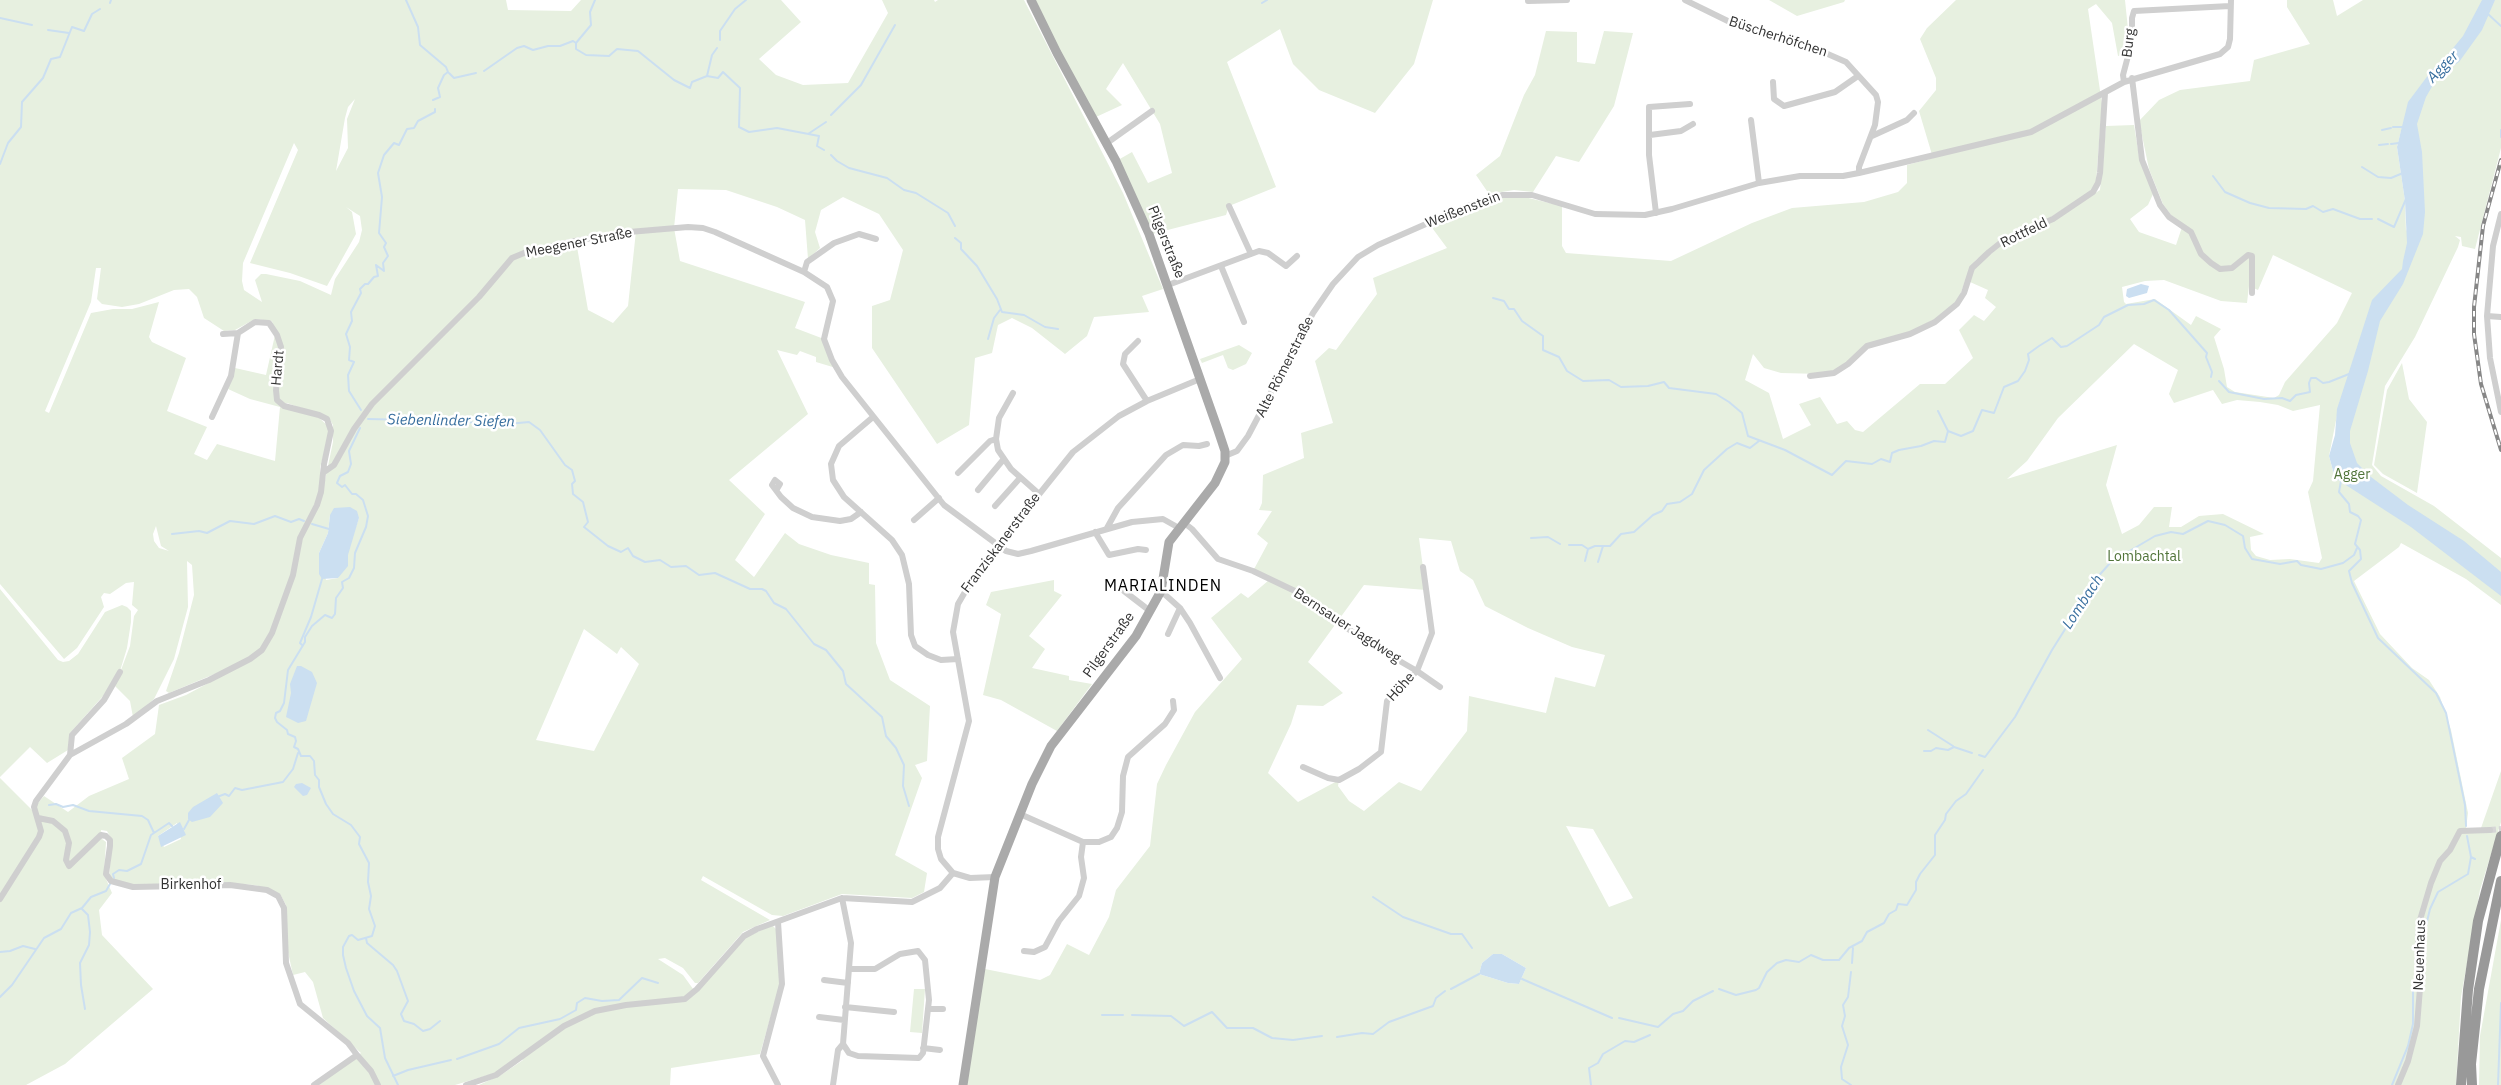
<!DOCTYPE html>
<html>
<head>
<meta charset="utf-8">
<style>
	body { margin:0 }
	canvas { display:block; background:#fff }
</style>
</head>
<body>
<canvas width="2501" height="1085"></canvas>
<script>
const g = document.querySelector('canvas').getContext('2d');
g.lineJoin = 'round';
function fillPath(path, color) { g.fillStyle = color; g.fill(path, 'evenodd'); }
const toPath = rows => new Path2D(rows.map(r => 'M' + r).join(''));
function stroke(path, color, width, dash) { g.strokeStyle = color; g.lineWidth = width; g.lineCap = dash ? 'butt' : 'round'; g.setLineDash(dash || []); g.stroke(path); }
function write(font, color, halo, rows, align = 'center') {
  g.font = font + ' "IBM Plex Sans",sans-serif'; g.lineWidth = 5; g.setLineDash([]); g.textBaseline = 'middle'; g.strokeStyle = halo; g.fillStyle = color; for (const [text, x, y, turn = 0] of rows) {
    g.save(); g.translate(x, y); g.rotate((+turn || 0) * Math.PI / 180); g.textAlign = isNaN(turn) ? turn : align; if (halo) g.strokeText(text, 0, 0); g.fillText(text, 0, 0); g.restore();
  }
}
fillPath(toPath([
	[0,0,506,0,508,10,571,11,581,0,781,0,801,22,759,59,776,75,803,85,848,83,888,13,882,0,934,0,935,2,938,0,1024,0,1123,193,1163,289,1142,296,1149,312,1094,317,1087,336,1065,354,1032,328,1012,318,998,325,992,353,975,358,969,425,937,444,872,348,872,306,890,300,903,250,879,214,843,197,821,210,815,232,820,248,808,259,805,220,777,207,726,190,678,189,674,228,680,261,805,302,795,328,824,339,836,368,816,362,816,357,800,351,797,355,777,350,808,414,729,480,765,514,735,560,754,577,785,533,799,544,831,555,869,563,869,584,875,585,876,643,890,680,930,706,927,761,915,765,922,778,895,855,927,873,924,892,912,898,842,894,783,916,772,915,703,876,701,880,770,920,743,932,698,983,695,983,683,968,665,958,658,959,683,975,696,993,745,938,772,925,777,930,780,984,760,1054,671,1068,670,1085,479,1085,501,1075,523,1060,520,1056,495,1073,455,1085,319,1085,361,1053,323,1018,313,982,305,972,293,975,288,952,286,905,280,894,267,888,254,885,216,882,131,885,109,878,112,840,107,831,101,830,102,839,106,842,104,874,112,893,99,910,102,935,153,989,65,1064,26,1085,0,1085,0,778,32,810,44,796,68,812,89,796,129,779,122,758,155,734,159,705,186,695,229,672,229,668,169,693,166,691,179,653,194,595,192,565,187,561,188,607,174,659,154,699,133,717,130,701,115,686,130,646,134,616,138,610,132,605,134,582,126,583,110,594,104,593,101,597,104,607,77,648,64,659,0,584],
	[355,99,347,119,348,148,336,171,345,118,348,107],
	[294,143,298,150,250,263,290,273,327,286,356,234,352,212,346,207,360,216,362,230,359,242,335,279,331,295,300,281,266,274,261,274,255,280,262,302,244,290,242,281,243,263],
	[636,231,628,306,613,323,588,310,576,241],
	[96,268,101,268,97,299,102,304,122,307,139,304,174,290,189,289,197,297,204,318,224,331,235,330,255,319,272,321,275,335,266,375,235,368,228,389,250,399,280,407,275,461,217,444,207,460,194,454,207,427,167,411,186,358,152,342,149,337,159,302,132,309,113,309,91,313,49,413,45,411,91,302],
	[287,403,329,418,333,425,333,442,320,504,320,467,330,434,328,426,317,416,281,407],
	[330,515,359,518,338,578,326,580,319,553,328,533],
	[156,526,161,546,169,551,159,548,154,541,153,534],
	[584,629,617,654,621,647,639,664,594,751,536,740],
	[177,823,181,839,164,847,158,836],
	[1035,0,1433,0,1414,64,1375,113,1319,90,1293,64,1280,29,1227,62,1276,187,1229,206,1226,215,1152,234,1118,160,1132,152,1148,183,1172,173,1160,124,1123,63,1106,89,1122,105,1096,117,1060,55],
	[1769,0,1845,0,1844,2,1797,16],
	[1956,0,2125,0,2129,39,2126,55,2118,56,2112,23,2096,4,2088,9,2102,104,2096,183,2089,192,2051,217,2003,239,1976,260,1970,267,1959,298,1943,315,1909,332,1866,345,1848,362,1834,371,1821,374,1781,373,1764,368,1753,354,1745,380,1769,393,1783,439,1811,425,1799,404,1820,397,1837,424,1847,421,1855,430,1863,432,1920,384,1945,384,1973,358,1959,330,1974,315,1984,321,1996,307,1985,298,1988,290,1970,282,1973,269,2005,242,2053,220,2100,190,2106,126,2134,125,2139,156,2153,194,2148,205,2130,219,2139,232,2176,245,2183,224,2171,215,2163,204,2149,169,2139,121,2159,100,2180,90,2250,81,2254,60,2310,44,2287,7,2287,0,2333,0,2337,16,2363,0,2501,0,2501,148,2475,249,2462,246,2461,237,2455,236,2460,240,2458,247,2415,337,2385,386,2372,465,2381,476,2434,506,2501,558,2501,605,2466,579,2401,543,2399,547,2354,581,2380,634,2412,668,2429,680,2440,697,2451,730,2468,813,2466,828,2459,829,2449,849,2439,860,2422,904,2426,904,2441,862,2461,833,2489,831,2490,829,2481,828,2501,771,2501,822,2480,890,2461,997,2456,1085,963,1085,980,968,1040,980,1050,975,1067,944,1089,955,1109,917,1116,890,1150,846,1157,784,1166,765,1195,712,1242,659,1211,618,1241,593,1248,598,1269,580,1253,571,1268,543,1257,534,1272,511,1259,510,1262,503,1263,475,1304,458,1301,433,1333,423,1315,361,1329,348,1336,350,1377,294,1373,278,1447,248,1430,225,1492,199,1516,195,1562,206,1562,246,1566,253,1671,261,1752,223,1792,208,1864,202,1898,192,1907,183,1907,165,1933,158,1919,111,1936,90,1936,78,1920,39,1927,28],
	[2401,131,2400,151,2405,157,2411,212,2406,232,2405,201,2397,147],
	[2273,255,2352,293,2337,323,2285,382,2279,395,2274,398,2235,392,2227,387,2224,369,2214,337,2221,329,2196,316,2191,325,2155,299,2126,304,2124,302,2122,287,2145,281,2164,280,2221,301,2247,303,2249,286,2258,290],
	[2134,344,2178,370,2169,394,2174,403,2213,390,2222,404,2237,400,2260,402,2278,405,2293,411,2320,405,2313,481,2308,492,2322,558,2319,563,2290,559,2270,560,2256,556,2251,550,2250,537,2264,534,2223,514,2199,516,2181,527,2169,527,2172,507,2154,507,2139,525,2122,534,2106,485,2117,445,2007,479,2027,461,2058,418],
	[2340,400,2335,452,2335,478,2329,456],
	[1419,538,1451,541,1460,571,1473,580,1485,606,1528,628,1572,647,1605,655,1595,687,1555,677,1546,713,1469,696,1467,731,1421,791,1399,782,1364,811,1349,801,1338,786,1339,780,1298,802,1268,773,1291,724,1297,705,1323,706,1343,693,1308,662,1364,585,1426,590],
	[1566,826,1593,829,1633,898,1609,907],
	[1493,954,1502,954,1526,968,1519,984,1508,983,1479,974,1482,963],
	[1546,31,1577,32,1577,62,1595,64,1604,31,1633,33,1614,106,1579,162,1556,156,1533,192,1514,190,1489,194,1476,175,1500,156,1524,95,1535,75],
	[1239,345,1252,353,1246,364,1233,370,1228,368,1223,355,1202,363,1200,359],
	[2402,363,2409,399,2427,422,2417,493,2383,474,2374,465,2387,390],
	[1054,580,1054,591,1062,595,1029,636,1045,649,1032,668,1069,676,1069,680,1092,684,1057,731,1001,700,983,695,1001,614,986,605,991,592],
	[0,589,58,660,63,662,69,661,78,654,105,612,122,605,127,607,131,611,131,622,127,648,120,671,103,696,70,733,68,750,47,763,30,747,0,777],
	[2501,920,2501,1085,2479,1085,2480,1036],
	[914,989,925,989,922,1033,910,1032]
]), '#e7f0e0');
fillPath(toPath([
	[2482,0,2495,0,2482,30,2459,62,2438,76,2426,97,2417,124,2422,152,2425,212,2423,234,2403,284,2380,321,2368,371,2350,431,2350,443,2357,463,2371,477,2408,505,2464,541,2501,572,2501,596,2411,527,2335,478,2329,456,2335,435,2337,409,2372,300,2402,269,2403,261,2407,243,2405,201,2397,147,2408,102,2432,70,2445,58,2463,36],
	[2141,284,2149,286,2147,293,2129,298,2126,296,2127,289],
	[350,507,357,511,359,518,348,555,348,566,338,578,322,579,319,574,319,553,328,533,330,515,334,508],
	[297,666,301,666,312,672,317,683,306,721,298,723,286,717,291,693,290,684],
	[302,783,311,788,307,795,303,796,294,787,296,784],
	[217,793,223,803,210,817,192,822,188,819,188,813,193,807],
	[180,822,186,835,161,847,158,836],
	[1493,954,1502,954,1526,968,1519,984,1508,983,1479,974,1482,963]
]), '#cbdff1');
stroke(toPath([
	[406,0,418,27,420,45,446,67,448,72,444,75,438,88,440,97,433,100],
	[110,3,111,0],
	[1262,3,1267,0],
	[2488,14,2501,26],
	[0,18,32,25],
	[48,30,69,33],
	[720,40,720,31,735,9,746,0],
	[576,43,591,25,590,12,595,0],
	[484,71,517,48,524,46,533,50,548,46,560,46,573,41,576,43,576,49,586,55,609,56,617,49,638,51,674,80,690,88,692,82,707,76,718,78,723,72,740,88,739,127,749,132,777,128,819,136,817,146,824,150],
	[449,73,454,78,476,73],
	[707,76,712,55,717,48],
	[831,115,861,85,895,25],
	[2393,127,2403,127],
	[2382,130,2391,128],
	[2501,130,2501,137],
	[808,134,826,122],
	[2391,144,2399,143],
	[2379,145,2388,144],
	[831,155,837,161,849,168,887,178,904,190,916,193,948,213,955,226],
	[0,164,8,143,21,127,22,102,43,78,51,59,60,57,72,27,84,31,92,14,100,9],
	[2362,167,2378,177,2391,178,2403,173],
	[2213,176,2225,192,2250,203,2269,208,2306,209,2313,206,2323,212,2333,209,2360,219,2372,219],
	[2378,219,2394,227,2406,199],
	[955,238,961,243,961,249,977,266,997,299,1002,312,1024,315,1045,327,1058,329],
	[1493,298,1504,301,1509,309,1514,309,1522,321,1543,336,1543,350,1559,357,1567,371,1583,381,1609,380,1621,387,1648,386,1664,382,1669,388,1716,394,1729,402,1742,413,1748,436,1785,450,1832,475,1846,461,1872,464,1881,459,1890,462,1892,453,1899,450,1921,446,1934,441,1945,442,1948,431,1961,436,1973,431,1982,410,1994,413,2004,387,2018,381,2025,371,2029,360,2028,354,2039,346,2052,338,2061,347,2067,346,2099,325,2104,317,2128,305,2144,304,2154,300,2169,310,2207,353,2206,357,2212,372,2211,377],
	[988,339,994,318,1000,310],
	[2219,381,2229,392,2264,399,2282,398,2290,401,2296,395,2310,392,2309,383,2311,378,2316,378,2323,383,2329,382,2349,374],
	[361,410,349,391,348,375,354,362,349,360,350,347,346,334,352,321,351,312,361,293,360,289,365,284,368,284,374,277,378,276,376,265,384,271,383,263,388,256,384,247,386,243,379,233,382,197,378,173,384,155,394,143,399,145,407,129,414,128,418,121,435,112,435,109],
	[1938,411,1948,431],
	[368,419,458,421,497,425,529,422,540,430,565,465,572,470,575,481,572,484,573,494,583,502,588,522,584,527,608,546,621,552,628,548,633,556,645,562,660,560,671,567,686,566,699,575,715,573,750,589,762,589,766,591,774,603,786,609,814,644,826,650,843,671,846,684,882,717,886,736,896,748,904,765,903,786,909,806],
	[360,428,349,451,351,464,348,472,340,476,337,483,342,487,345,485,352,494,356,494,363,500,368,516,366,527,355,553,354,568,349,578,342,582,343,588,336,598,335,614,332,618,325,615,312,626,305,637,305,642,288,670,284,703,280,711,276,713,275,718,277,722,287,730,288,734,295,737,296,741,294,747,298,749,301,756,310,756,314,761,315,775,319,780,319,787,326,804,333,814,351,825,360,837,359,844,369,863,368,882,371,896,369,909,375,926,372,936,358,940,352,935,349,936,343,947,343,955,346,968,354,991,367,1016,380,1028,385,1058,398,1085],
	[2341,481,2339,492,2349,504,2350,512,2358,516,2361,520,2355,544,2360,550,2361,559,2349,571,2352,583,2378,638,2436,693,2446,713,2465,805,2466,826],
	[312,524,329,529],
	[172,534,199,531,207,533,230,521,254,524,275,516,291,522,299,519,304,521],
	[1531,538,1548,537,1560,544],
	[1569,545,1582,545,1588,549,1595,546,1610,546,1621,534,1634,532,1653,515,1662,511,1667,504,1680,502,1692,494,1704,470,1727,449,1737,443,1750,448,1759,441],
	[1585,561,1588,549],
	[1598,562,1603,546],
	[302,645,300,643,311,617,322,579],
	[1928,730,1953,746],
	[1924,751,1931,751,1936,748,1948,750,1954,747,1972,753],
	[1979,755,1985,757,2015,717,2052,650,2081,604,2094,590,2094,581,2111,562,2155,536,2171,532,2183,534,2208,521,2225,525,2243,536,2245,548,2252,559,2280,564,2297,561,2301,565,2321,569,2343,563,2354,555,2357,548],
	[217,797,225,794,229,796,235,788,242,790,283,782,293,769,298,753],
	[49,805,56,804,63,807,73,805,89,811,142,816,148,820,154,833],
	[198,806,213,797],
	[184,829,189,820],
	[2467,836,2471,857,2475,859],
	[114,878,113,874,119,870,127,871,141,864,151,835,169,823,172,826],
	[1373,897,1403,917,1451,934,1462,934,1472,948],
	[82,909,88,915,90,932,89,945,80,963,81,985,85,1009],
	[366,938,367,943,393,965,397,971,408,1001,401,1014,404,1021,414,1024,423,1031,430,1029,440,1021],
	[0,952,10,951,23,946,35,949],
	[1852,963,1853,948],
	[2422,974,2424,969,2424,934,2430,909,2438,892,2468,874,2471,857],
	[1522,979,1612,1018],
	[1451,989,1479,974],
	[1719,989,1736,995,1756,990,1759,988,1767,972,1777,963,1786,960,1799,962,1811,955,1823,960,1839,960,1849,948,1862,941,1867,932,1884,923,1889,914,1896,910,1898,904,1907,905,1916,890,1916,882,1920,874,1935,855,1935,835,1945,820,1946,814,1956,801,1966,794,1983,770],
	[0,997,12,985,44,938,61,929,71,913,82,908,91,897,106,891,110,884],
	[1102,1015,1123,1015],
	[1132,1015,1171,1016,1184,1026,1212,1012,1227,1028,1253,1028,1272,1038,1293,1040,1322,1036],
	[1619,1018,1658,1027,1673,1014,1683,1011,1693,1001,1713,991],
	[1337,1037,1362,1033,1373,1034,1389,1022,1433,1006,1436,998,1445,991],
	[457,1059,499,1044,519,1028,560,1019,576,1010,577,1003,585,998,602,1001,619,1000,642,978,658,983],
	[393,1076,408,1070,451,1060],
	[1591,1085,1589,1068,1598,1063,1603,1054,1625,1041,1634,1042,1650,1035],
	[1851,1085,1842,1079,1841,1067,1848,1045,1842,1026,1845,1016,1843,1005,1848,997,1851,972],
	[2392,1085,2408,1046,2413,1024,2413,981],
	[2498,1085,2501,1003]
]), '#cbdff1', 2);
stroke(toPath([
	[2490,830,2501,829]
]), '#d6d6d6', 6, [6, 3]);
stroke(toPath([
	[1685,0,1740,27,1798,41,1846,62,1876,95,1878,102,1875,125,1859,167,1859,173],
	[1528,1,1567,0],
	[2132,78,2142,160,2160,205,2169,217,2191,232,2201,254,2211,263,2220,269,2232,268,2248,255,2252,256,2252,293],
	[1773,82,1774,99,1784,106,1835,92,1858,76],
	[2124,82,2123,75,2132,41,2132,18,2134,11,2230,6],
	[1751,120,1759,183],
	[1650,135,1681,131,1693,124],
	[1872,136,1907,120,1914,113],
	[1107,143,1152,111],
	[1229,206,1251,254],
	[1656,213,1649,155,1649,107,1690,104],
	[2501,214,2493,246,2487,316,2490,358,2501,412],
	[1221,266,1244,322],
	[804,272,807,262,834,243,859,234,876,239],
	[1168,285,1259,251,1268,253,1286,266,1297,256],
	[2487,316,2501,317],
	[1138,341,1125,354,1123,364,1147,401],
	[1810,376,1834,373,1848,364,1867,346,1910,334,1935,322,1957,304,1964,293,1972,268,1989,252,2004,240,2053,219,2093,192,2098,183,2100,173,2105,93],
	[1013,393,999,418,996,439,998,450,1011,469,1038,493],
	[212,417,231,376,238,333],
	[873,417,839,446,831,464,833,480,844,497,892,540,902,555,909,584,911,635,915,646,928,655,941,660,958,659],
	[1225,456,1237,451,1248,436,1313,313,1333,284,1358,257,1378,245,1467,206,1502,195,1532,195,1595,214,1645,215,1672,209,1759,183,1800,176,1843,176,1859,173,2031,132,2124,82,2220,54,2228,47,2230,39,2231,0],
	[324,472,334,465,354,429,372,404,479,297,512,258,524,253,575,241,629,232,688,227,703,228,715,232,804,272,827,287,833,301,824,339,832,360,842,377,944,505,1006,551,1018,554,1031,551,1132,522,1163,519,1179,528],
	[958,473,990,441,996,439],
	[777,489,780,484,775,480,772,485,781,497,793,508,812,517,840,521,851,519,861,512],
	[978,490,1003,460],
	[995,506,1020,478],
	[914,520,939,498],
	[1183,522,1192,529,1218,559,1253,571,1297,592,1365,641,1417,671,1440,687],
	[1107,528,1118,508,1166,455,1183,445,1199,446,1207,444],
	[1095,532,1109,555,1138,549,1146,550],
	[1124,591,1150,611],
	[1161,591,1180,608,1190,623,1220,678],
	[1168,634,1180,608],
	[70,755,72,735,104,700,120,672],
	[1303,767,1328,778,1339,780,1359,769,1381,752,1387,701,1417,671,1432,633,1423,567],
	[1020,814,1083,842,1099,842,1111,837,1117,828,1122,812,1123,776,1128,757,1165,724,1174,710,1173,701],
	[38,818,53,821,65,831,69,843,66,860,69,866,101,835,106,836,110,840,110,846,106,874,111,881,133,887,230,885,267,890,278,896,284,908,286,963,300,1004,348,1043,357,1055],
	[995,877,970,878,953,873,941,859,938,849,938,837,969,721,953,632,958,604,976,573,1073,452,1119,416,1147,401,1200,379],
	[0,899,39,837,41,831,34,807,36,801,70,755,126,724,157,701,209,680,250,659,262,650,272,633,293,575,300,538,317,505,321,492,324,464,331,431,327,419,319,415,284,406,277,400,276,390,281,347,277,335,269,323,255,322,238,333,223,334],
	[1024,951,1034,952,1045,947,1059,921,1079,896,1084,878,1081,857,1083,842],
	[824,980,848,983],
	[845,1007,894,1012],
	[928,1009,943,1009],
	[819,1017,844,1020],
	[843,1044,849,1053,858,1056,919,1058,923,1053,929,1000,925,960,918,951,900,954,875,969,849,969],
	[923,1048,940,1050],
	[314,1085,357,1055,371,1071,378,1085],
	[466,1085,496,1075,564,1026,595,1011,626,1005,685,999,697,989,744,936,757,929,842,898,912,902,940,888,953,873],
	[778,1085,763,1056,782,984,778,922],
	[833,1085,838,1050,843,1044,851,943,842,898],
	[2398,1085,2408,1061,2417,1026,2420,988,2418,935,2420,920,2431,883,2440,861,2450,850,2460,831,2490,830]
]), '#cfcfcf', 6);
stroke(toPath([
	[963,1085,995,877,1032,784,1051,746,1136,636,1161,591,1169,542,1215,483,1225,462,1225,451,1218,430,1149,234,1116,161,1057,53,1031,0]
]), '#aaa', 9);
stroke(toPath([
	[2461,1085,2468,990,2478,921,2501,836],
	[2472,1085,2471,1064,2479,989,2501,881]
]), '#999', 10);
const rail = toPath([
	[2501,160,2483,226,2474,307,2474,334,2481,384,2501,450]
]);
stroke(rail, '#878787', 4);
stroke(rail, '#fff', 2, [5.5]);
write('14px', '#323232', '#fff', [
	["Büscherhöfchen",1778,37,18],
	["Burg",2129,43,-83],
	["Weißenstein",1463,210,-21],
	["Rottfeld",2024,233,-26],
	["Pilgerstraße",1166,242,68],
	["Meegener Straße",579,243,-11],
	["Alte Römerstraße",1285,367,-63],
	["Hardt",278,368,-85],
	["Franziskanerstraße",1001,543,-53],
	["Bernsauer Jagdweg",1347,626,33],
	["Pilgerstraße",1109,645,-54],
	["Höhe",1401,687,-48],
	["Birkenhof",191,885],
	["Neuenhaus",2420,955,-88]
]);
write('14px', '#51743a', '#fff', [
	["Agger",2352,475],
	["Lombachtal",2144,557]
]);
write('italic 15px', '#376e9e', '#fff', [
	["Agger",2443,67,-46],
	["Siebenlinder Siefen",451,421,1],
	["Lombach",2083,602,-57]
]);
g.letterSpacing = '1px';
write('16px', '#000', '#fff', [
	["MARIALINDEN",1163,586]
]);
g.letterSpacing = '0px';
</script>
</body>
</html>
